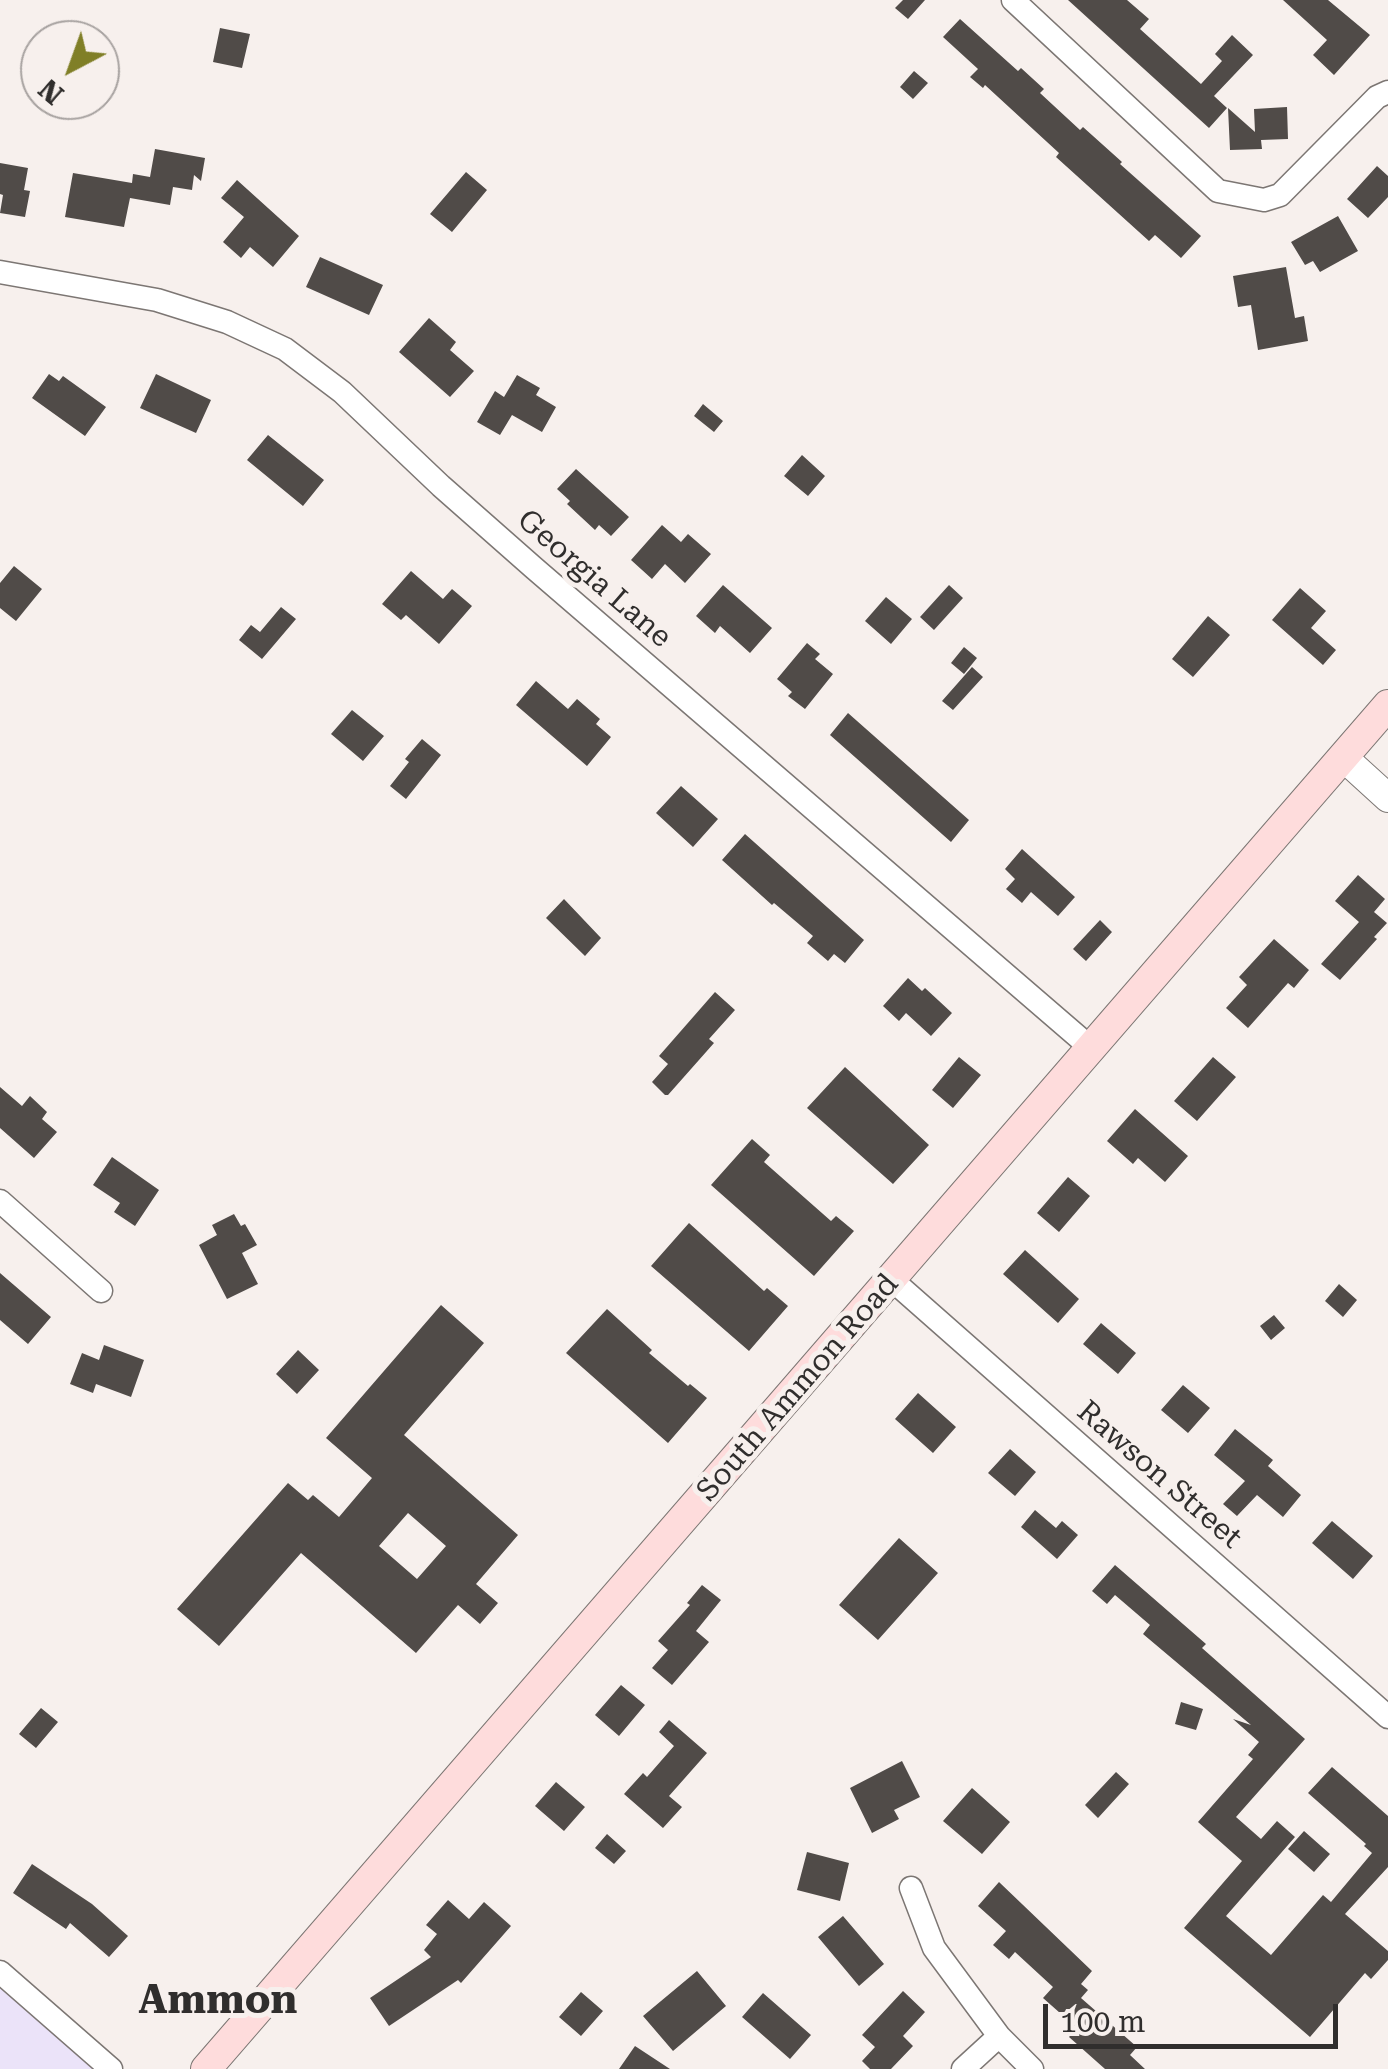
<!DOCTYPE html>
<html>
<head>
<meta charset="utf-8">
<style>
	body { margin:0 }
	#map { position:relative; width:1388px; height:2069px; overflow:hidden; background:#f7f0ed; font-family:"Roboto Serif",serif }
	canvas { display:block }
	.north { position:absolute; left:20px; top:20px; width:100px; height:100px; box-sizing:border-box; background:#f7f0ed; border:2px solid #a7a2a0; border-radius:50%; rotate:221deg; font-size:28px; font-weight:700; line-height:40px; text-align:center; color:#302e2d }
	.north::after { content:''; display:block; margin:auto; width:35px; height:45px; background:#807f27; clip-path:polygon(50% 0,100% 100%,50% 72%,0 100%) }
	.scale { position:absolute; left:1043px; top:2004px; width:295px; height:45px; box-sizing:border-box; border:5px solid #302e2d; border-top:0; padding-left:12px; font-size:30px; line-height:35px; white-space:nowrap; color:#302e2d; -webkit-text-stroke:8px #f7f0ed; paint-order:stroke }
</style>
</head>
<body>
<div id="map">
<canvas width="1388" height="2069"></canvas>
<div class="north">N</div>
<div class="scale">100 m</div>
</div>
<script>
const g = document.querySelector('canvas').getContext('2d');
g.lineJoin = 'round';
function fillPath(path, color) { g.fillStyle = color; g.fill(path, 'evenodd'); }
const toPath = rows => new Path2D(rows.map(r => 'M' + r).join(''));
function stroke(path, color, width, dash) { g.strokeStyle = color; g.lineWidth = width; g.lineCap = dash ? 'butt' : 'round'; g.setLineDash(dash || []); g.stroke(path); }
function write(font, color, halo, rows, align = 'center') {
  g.font = font + ' "Roboto Serif",serif'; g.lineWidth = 10; g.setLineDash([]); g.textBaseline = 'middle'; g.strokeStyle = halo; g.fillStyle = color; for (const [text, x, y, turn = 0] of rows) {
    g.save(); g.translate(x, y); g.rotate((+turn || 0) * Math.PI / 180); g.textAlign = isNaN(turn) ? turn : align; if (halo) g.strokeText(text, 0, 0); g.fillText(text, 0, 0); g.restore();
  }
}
fillPath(toPath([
	[0,1972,111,2069,0,2069]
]), '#ebe3f9');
fillPath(toPath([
	[903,0,925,0,908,19,895,8],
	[1068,0,1127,0,1149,19,1140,29,1201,84,1222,61,1215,54,1232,35,1253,55,1214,96,1227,108,1209,128],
	[1283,0,1328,0,1370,35,1334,75,1313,55,1327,40],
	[960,19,1018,71,1021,68,1044,89,1040,93,1080,130,1083,127,1122,162,1120,164,1201,236,1181,258,1155,235,1149,241,1056,157,1059,153,985,85,983,88,970,77,978,69,943,37],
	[220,28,250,34,242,68,213,62],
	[914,71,928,83,913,99,900,87],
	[1287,107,1288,139,1261,140,1262,149,1230,150,1228,108,1255,132,1254,109],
	[155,149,205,158,201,181,194,175,192,190,173,187,170,205,130,198,124,227,65,217,73,173,132,183,133,174,150,177],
	[0,163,28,168,24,190,30,191,25,217,0,213,3,195,0,194],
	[1377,166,1388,176,1388,197,1368,218,1347,199],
	[466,172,487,190,452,232,430,214],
	[237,180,299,236,273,267,250,247,241,258,223,242,244,217,221,198],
	[1338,216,1358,251,1320,272,1313,261,1305,265,1291,242],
	[320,257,383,285,369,315,306,287],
	[1286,267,1295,318,1304,316,1308,341,1258,350,1251,305,1238,307,1233,276],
	[429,318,456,342,450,350,474,371,450,397,399,352],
	[49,374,59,381,63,376,106,407,85,436,32,398],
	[156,374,211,400,196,433,140,408],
	[517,375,540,388,536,395,556,407,542,432,512,415,500,435,477,422,495,391,504,397],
	[703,404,723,421,714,432,694,416],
	[268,435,324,480,303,506,247,460],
	[802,455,825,476,808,496,784,476],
	[576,469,629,517,611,536,599,525,595,530,567,504,570,501,557,489],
	[662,525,681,542,688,534,711,554,685,583,665,564,652,579,631,560],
	[14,566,42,589,16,621,0,608,0,583],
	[411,571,443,599,452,589,472,606,439,644,406,615,401,620,382,604],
	[723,585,772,628,750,653,720,626,715,633,696,616],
	[949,585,963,598,934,630,920,617],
	[1300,588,1326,611,1311,628,1336,650,1323,665,1272,620],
	[886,597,912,619,891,644,865,621],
	[281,607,296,619,262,659,239,640,251,625,260,632],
	[1208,616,1230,635,1193,677,1172,659],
	[807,643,820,654,815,659,833,674,805,709,788,696,792,692,777,679],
	[964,647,977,658,964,674,951,663],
	[972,667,983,677,953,710,942,701],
	[536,681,568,709,577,699,600,719,596,724,611,737,587,766,516,705],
	[352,710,384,736,363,761,331,734],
	[848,713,969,820,951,842,830,735],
	[422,739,441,755,406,799,390,786,409,762,405,759],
	[681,786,718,819,693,847,656,813],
	[745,834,864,940,845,963,834,954,828,961,807,943,813,936,774,903,772,905,722,860],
	[1022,849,1075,897,1058,916,1031,892,1022,903,1006,889,1015,879,1005,869],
	[1358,875,1385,899,1374,912,1387,923,1374,937,1377,939,1340,980,1321,964,1359,922,1335,901],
	[564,899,601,938,585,956,546,918],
	[1100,920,1112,932,1086,961,1073,949],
	[1274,939,1309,970,1294,988,1288,983,1248,1028,1226,1008,1247,985,1239,977],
	[908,978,922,991,925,988,952,1013,931,1036,906,1013,899,1021,883,1006],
	[715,992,735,1010,709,1039,714,1043,668,1095,665,1095,652,1082,668,1064,659,1056],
	[959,1057,981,1075,953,1108,932,1090],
	[1213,1057,1236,1077,1197,1121,1174,1101],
	[845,1067,929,1145,893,1184,807,1108],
	[0,1087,22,1106,30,1096,47,1112,42,1119,57,1132,34,1158,0,1128],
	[1135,1109,1188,1156,1165,1182,1138,1158,1133,1164,1107,1141],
	[752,1139,770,1155,764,1162,831,1221,836,1216,854,1231,814,1276,711,1185],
	[112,1157,159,1190,135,1226,114,1212,120,1203,93,1185],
	[1068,1177,1090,1196,1059,1232,1037,1213],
	[234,1214,241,1226,245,1224,257,1245,242,1253,258,1284,227,1299,199,1245,217,1235,212,1225],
	[689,1223,764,1291,767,1288,788,1306,749,1351,651,1266],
	[1025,1250,1079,1299,1058,1323,1003,1274],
	[0,1273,51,1317,28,1344,0,1320],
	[1339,1284,1357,1300,1343,1317,1325,1301],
	[441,1305,484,1343,404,1435,518,1535,476,1584,498,1603,480,1624,458,1605,416,1653,301,1553,219,1646,177,1609,288,1483,308,1500,313,1495,339,1517,372,1478,326,1438],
	[408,1513,446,1546,417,1579,379,1546],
	[607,1309,652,1350,649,1353,688,1386,690,1384,707,1398,668,1443,566,1353],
	[1274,1315,1285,1328,1271,1340,1260,1326],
	[1101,1323,1136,1353,1118,1374,1083,1344],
	[104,1345,144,1360,131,1397,96,1384,93,1393,70,1384,82,1353,99,1360],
	[298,1350,319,1370,297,1394,276,1374],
	[1183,1385,1210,1408,1188,1433,1161,1410],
	[918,1393,956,1427,933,1453,895,1419],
	[1235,1429,1273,1460,1268,1466,1301,1495,1283,1517,1257,1495,1237,1516,1223,1504,1245,1481,1214,1455],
	[1010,1449,1036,1472,1015,1496,988,1473],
	[1035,1510,1056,1528,1062,1521,1078,1535,1057,1559,1021,1527],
	[1332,1521,1373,1556,1353,1579,1312,1543],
	[899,1538,938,1573,878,1640,839,1605],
	[1115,1565,1206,1644,1202,1648,1305,1739,1236,1817,1261,1839,1277,1821,1295,1837,1226,1916,1271,1955,1323,1895,1331,1902,1372,1853,1364,1846,1366,1844,1308,1793,1332,1767,1388,1816,1388,1867,1345,1914,1388,1951,1388,1960,1371,1979,1365,1973,1310,2037,1184,1928,1242,1861,1198,1822,1253,1759,1248,1755,1259,1742,1233,1719,1251,1725,1143,1634,1150,1625,1115,1595,1107,1604,1092,1591],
	[702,1585,721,1600,696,1631,709,1642,672,1685,652,1668,668,1650,658,1641,690,1605,687,1603],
	[621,1685,645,1705,619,1736,595,1715],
	[1181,1702,1203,1709,1196,1730,1175,1724],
	[41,1708,58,1722,36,1748,19,1734],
	[669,1720,707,1753,669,1796,682,1807,663,1828,624,1794,643,1773,647,1777,674,1746,659,1732],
	[902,1761,920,1797,894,1810,899,1819,872,1833,850,1788],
	[1116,1772,1129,1784,1098,1818,1085,1805],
	[556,1782,585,1807,564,1831,535,1806],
	[972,1788,1010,1822,982,1854,943,1821],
	[1304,1831,1330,1854,1314,1872,1288,1849],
	[607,1834,626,1851,614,1864,595,1848],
	[807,1852,849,1863,840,1901,797,1890],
	[32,1864,92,1904,128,1936,109,1957,70,1923,66,1929,13,1893],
	[999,1882,1092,1971,1081,1984,1088,1990,1081,1998,1137,2047,1130,2055,1145,2069,1105,2069,1069,2037,1077,2028,1043,1998,1053,1987,1015,1952,1009,1959,993,1945,1006,1931,978,1906],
	[448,1900,469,1919,484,1902,511,1926,461,1983,458,1980,389,2026,370,1998,431,1957,424,1950,437,1934,426,1925],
	[843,1916,884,1964,859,1986,818,1937],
	[697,1971,726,2006,673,2051,643,2016],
	[903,1991,925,2012,903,2036,913,2046,891,2069,870,2069,862,2061,875,2047,862,2035],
	[581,1992,603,2011,581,2036,559,2017],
	[763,1993,811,2035,790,2059,742,2017],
	[635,2046,670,2069,619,2069]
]), '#504b48');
const minor = toPath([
	[1013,0,1218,191,1264,200,1280,195,1377,97,1388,92],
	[0,272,157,300,227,322,285,349,342,392,441,486,534,568,1091,1048],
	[0,1201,101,1291],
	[891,1279,1388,1717],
	[911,1888,934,1948,999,2036,1032,2069],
	[0,1972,111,2069],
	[963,2069,999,2036]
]);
const tertiary = toPath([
	[1343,757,1388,798]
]);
const secondary = toPath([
	[206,2069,1388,705]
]);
stroke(minor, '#7c7673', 25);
stroke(tertiary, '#7c7673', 30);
stroke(secondary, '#7c7673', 32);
stroke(minor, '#fff', 22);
stroke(tertiary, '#fff', 28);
stroke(secondary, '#fedcdc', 30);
write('30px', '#302e2d', '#f7f0ed', [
	["Georgia Lane",594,579,41],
	["South Ammon Road",798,1388,-49],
	["Rawson Street",1159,1475,41]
]);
write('bold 40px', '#302e2d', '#f7f0ed', [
	["Ammon",218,2001]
]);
</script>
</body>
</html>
